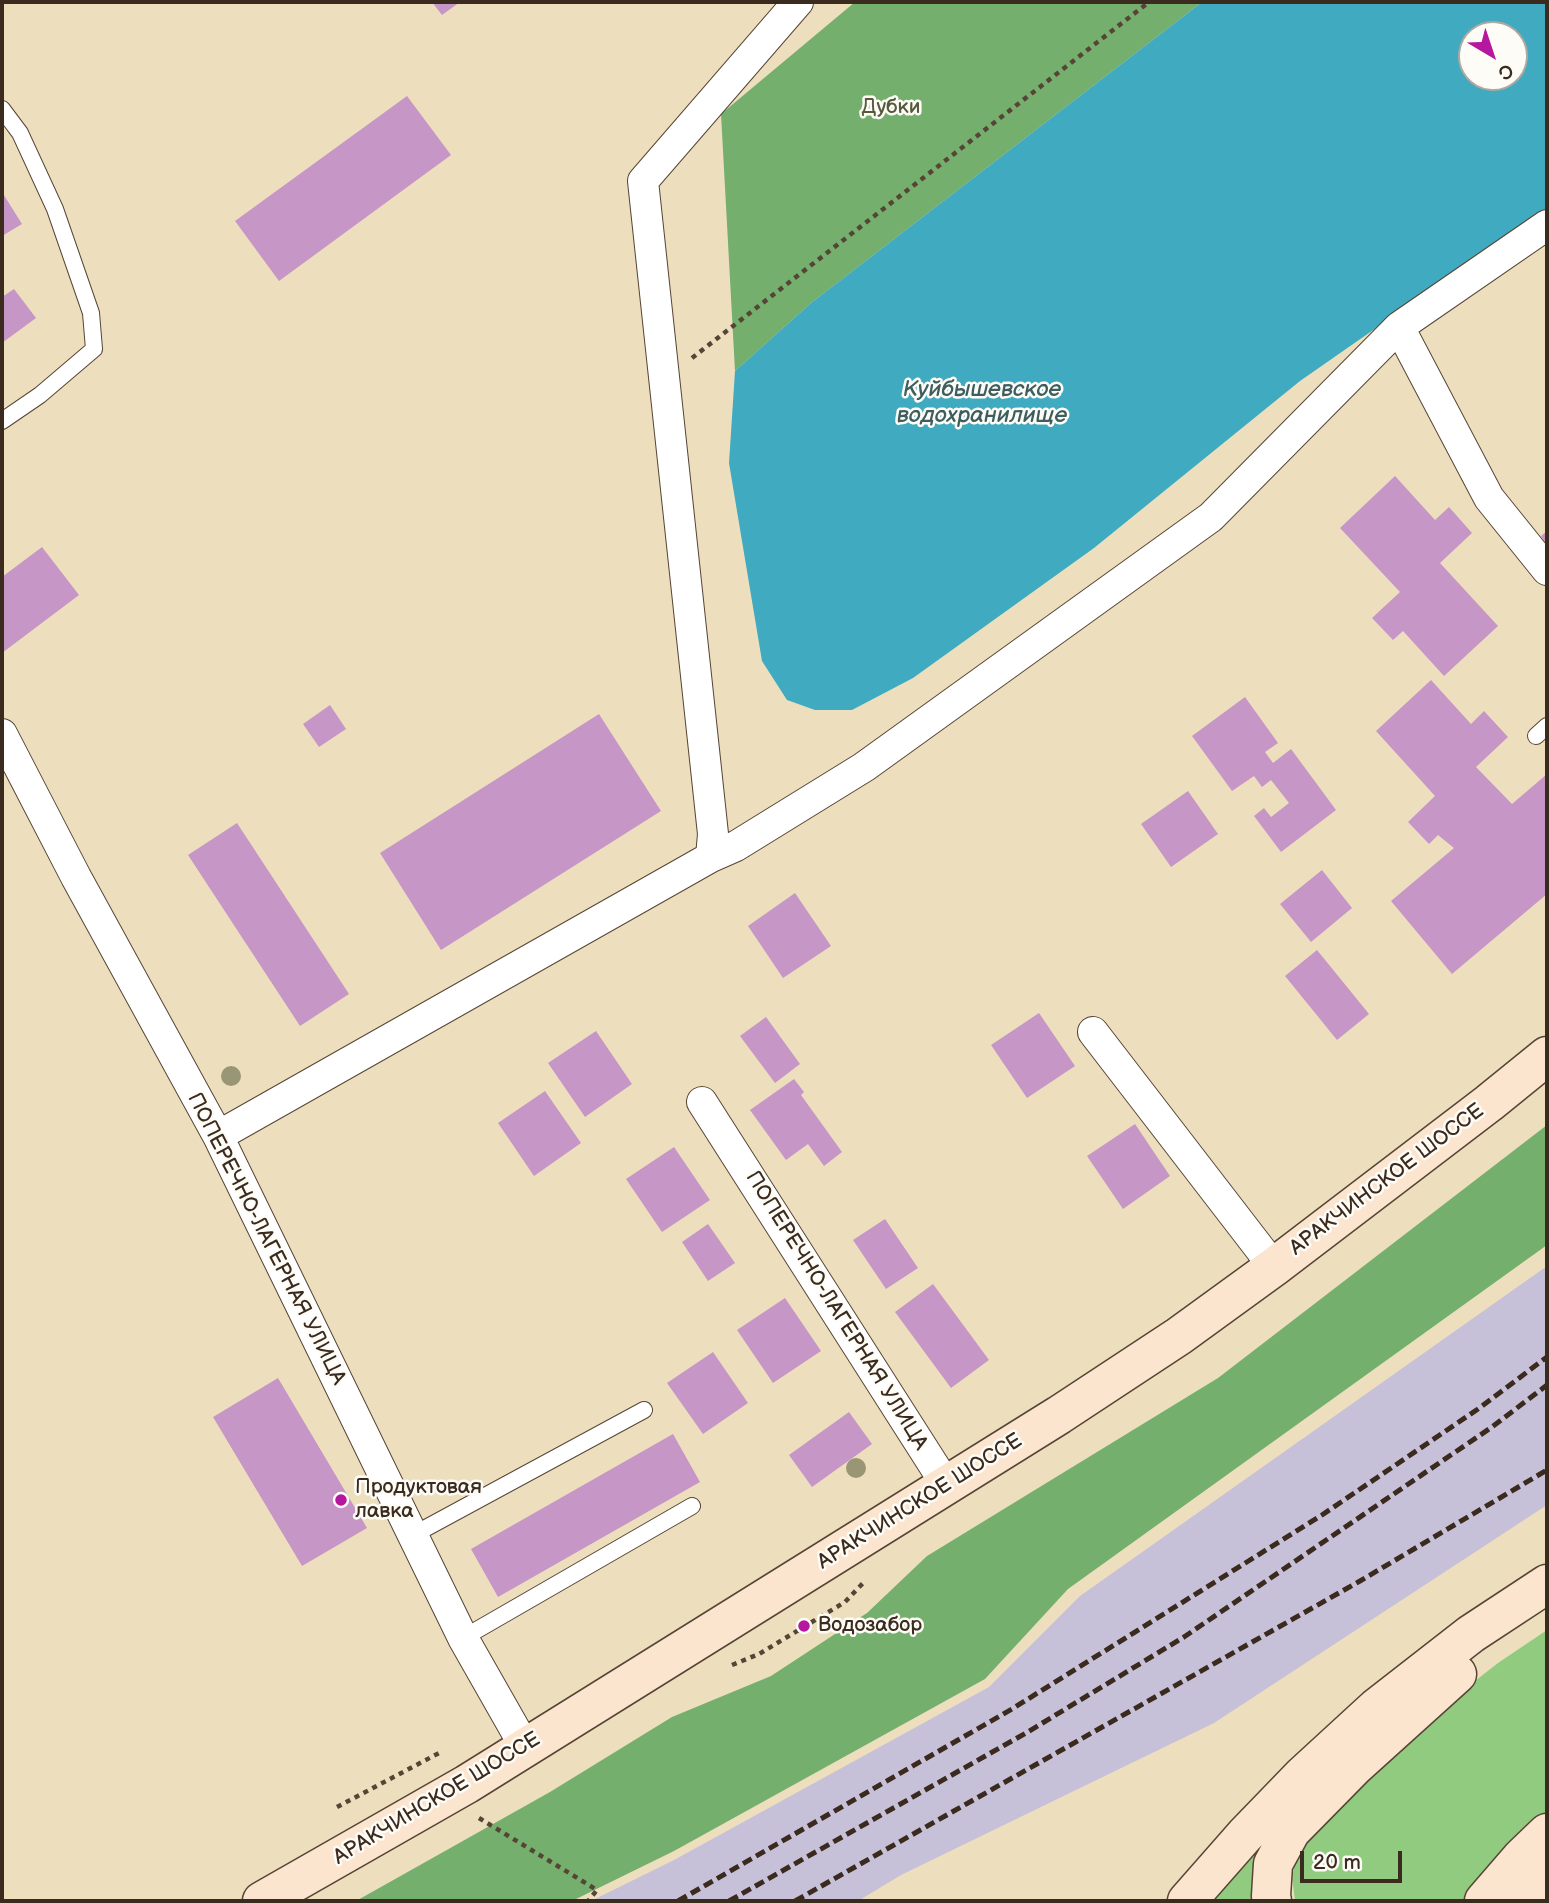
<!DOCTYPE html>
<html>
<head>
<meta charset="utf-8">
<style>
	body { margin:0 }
	#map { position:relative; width:1549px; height:1903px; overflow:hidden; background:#eddfbd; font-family:"Balsamiq Sans",sans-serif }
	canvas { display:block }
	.frame { position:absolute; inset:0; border:4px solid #3b2a1e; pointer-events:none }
	.north { position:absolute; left:1458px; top:21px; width:70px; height:70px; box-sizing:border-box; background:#fdfcf7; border:2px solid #afa8a0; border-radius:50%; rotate:141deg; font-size:19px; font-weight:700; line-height:28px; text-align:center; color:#3b2a1e }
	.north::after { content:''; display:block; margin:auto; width:24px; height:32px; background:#b5179e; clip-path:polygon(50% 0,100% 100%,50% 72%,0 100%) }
	.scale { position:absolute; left:1300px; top:1851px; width:102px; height:32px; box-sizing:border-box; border:4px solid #3b2a1e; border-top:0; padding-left:9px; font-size:21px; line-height:24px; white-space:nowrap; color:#3b2a1e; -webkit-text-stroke:5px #fdfcf7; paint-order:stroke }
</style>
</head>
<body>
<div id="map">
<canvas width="1549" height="1903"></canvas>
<div class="frame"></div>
<div class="north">С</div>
<div class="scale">20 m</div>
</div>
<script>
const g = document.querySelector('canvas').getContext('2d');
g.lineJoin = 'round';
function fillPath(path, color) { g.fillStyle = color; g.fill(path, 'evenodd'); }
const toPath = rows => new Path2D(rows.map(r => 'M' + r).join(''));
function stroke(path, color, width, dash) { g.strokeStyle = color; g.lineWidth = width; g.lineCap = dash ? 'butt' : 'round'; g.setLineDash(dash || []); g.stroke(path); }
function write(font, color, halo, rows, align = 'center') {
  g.font = font + ' "Balsamiq Sans",sans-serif'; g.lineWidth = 5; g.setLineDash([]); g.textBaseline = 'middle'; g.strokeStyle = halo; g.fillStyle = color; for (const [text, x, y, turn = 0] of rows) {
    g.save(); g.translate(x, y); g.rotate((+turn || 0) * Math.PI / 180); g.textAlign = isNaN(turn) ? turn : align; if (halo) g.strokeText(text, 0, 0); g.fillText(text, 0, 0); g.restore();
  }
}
fillPath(toPath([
	[1547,1266,1547,1505,1214,1723,901,1875,858,1901,591,1901,674,1860,989,1687,1080,1596]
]), '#c7c0d9');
fillPath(toPath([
	[1547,1630,1547,1813,1516,1852,1470,1901,1295,1901,1292,1876,1299,1848,1420,1724,1498,1663],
	[1258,1851,1252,1886,1252,1901,1213,1901]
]), '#90cb7f');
fillPath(toPath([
	[855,2,1202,2,811,303,735,371,721,114],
	[1547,1125,1547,1245,1068,1589,985,1679,674,1851,572,1901,356,1901,550,1792,672,1717,771,1676,867,1613,927,1556,1218,1378]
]), '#74af6e');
fillPath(toPath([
	[1202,2,1547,2,1547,209,1300,381,1094,548,913,678,852,710,815,710,787,700,762,661,729,463,735,371,811,303],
	[1472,35,1514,35,1514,77,1472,77]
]), '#40aac0');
fillPath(toPath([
	[432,2,460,2,442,15],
	[407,96,451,155,279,281,235,221],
	[2,192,22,224,2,236],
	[14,289,36,318,2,343,2,297],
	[1395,476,1435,520,1449,507,1472,533,1440,563,1498,626,1444,676,1403,631,1393,640,1372,618,1400,592,1340,528],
	[1547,531,1547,545,1541,536],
	[42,547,79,595,2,653,2,577],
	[1431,680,1471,724,1484,711,1508,737,1476,767,1512,804,1547,774,1547,894,1452,974,1391,901,1454,848,1438,835,1429,844,1408,822,1435,796,1376,731],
	[1245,697,1278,743,1265,752,1273,763,1291,749,1336,810,1281,852,1254,816,1264,808,1271,817,1289,803,1271,780,1262,787,1254,776,1232,791,1192,736],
	[330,705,346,729,319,747,303,724],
	[599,714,661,811,441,950,380,853],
	[1188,791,1218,834,1171,867,1141,824],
	[237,823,349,994,300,1026,188,855],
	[1322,870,1352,908,1311,942,1280,904],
	[795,893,831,946,783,978,748,926],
	[1317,950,1369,1014,1337,1040,1285,976],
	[1039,1013,1075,1066,1027,1098,991,1045],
	[766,1017,800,1064,775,1083,740,1036],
	[596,1031,632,1084,585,1117,548,1063],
	[794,1079,804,1092,801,1095,842,1152,824,1166,808,1144,786,1160,750,1110],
	[545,1091,581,1143,534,1176,498,1123],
	[1135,1124,1170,1176,1123,1209,1087,1156],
	[674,1147,710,1200,662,1232,626,1179],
	[885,1219,918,1268,886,1289,853,1240],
	[708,1224,735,1263,708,1281,682,1242],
	[933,1284,989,1360,951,1388,895,1312],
	[785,1298,821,1351,773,1383,737,1330],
	[713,1352,748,1403,703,1434,667,1383],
	[278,1378,367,1528,302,1566,213,1417],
	[849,1412,872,1444,812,1487,789,1455],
	[673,1434,700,1482,498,1597,471,1549]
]), '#c596c6');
const lane = toPath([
	[2,109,20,133,55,209,91,313,94,349,40,395,2,421],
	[1536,736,1547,726],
	[413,1535,644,1410],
	[463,1638,692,1506]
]);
const street = toPath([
	[1547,225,1399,327,1489,498,1547,570],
	[2,734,76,877,218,1136,463,1638,525,1747],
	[711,857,713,834,643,181,798,2],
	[1093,1032,1274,1267],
	[702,1102,947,1486],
	[218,1136,711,857,736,846,864,767,1211,517,1399,327]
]);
const secondary = toPath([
	[262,1901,467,1784,1059,1415,1179,1336,1274,1267,1489,1103,1547,1056],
	[1187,1901,1245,1835,1303,1775,1376,1708,1471,1634,1547,1584],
	[1272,1901,1271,1896,1273,1864,1291,1831,1354,1767,1457,1674],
	[1484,1901,1522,1857,1547,1833],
	[1525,1901,1547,1876]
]);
stroke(lane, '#564536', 18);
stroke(street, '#564536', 32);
stroke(secondary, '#564536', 41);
stroke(toPath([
	[692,358,1149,2],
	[732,1665,759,1654,845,1602,865,1581],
	[337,1807,439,1753],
	[479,1818,597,1890,588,1901]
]), '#564536', 4.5, [5, 5]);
stroke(lane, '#fff', 16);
stroke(street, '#fff', 30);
stroke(secondary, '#fce5cf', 38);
stroke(toPath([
	[678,1901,1012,1709,1322,1515,1478,1409,1547,1357],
	[729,1901,1026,1733,1184,1637,1492,1427,1547,1385],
	[795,1901,1360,1581,1547,1470]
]), '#3b2a1e', 5, [10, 5]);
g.fillStyle = '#999676';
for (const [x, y] of [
	[231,1076],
	[856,1468]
]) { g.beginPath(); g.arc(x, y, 10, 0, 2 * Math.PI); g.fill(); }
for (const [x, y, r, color] of [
	[341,1500,7,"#b5179e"],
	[804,1626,7,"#b5179e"]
]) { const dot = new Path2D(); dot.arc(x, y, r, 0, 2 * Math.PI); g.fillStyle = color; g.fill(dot); stroke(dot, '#fdfcf7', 2.5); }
write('21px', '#545a3b', '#fdfcf7', [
	["Дубки",891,108]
]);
write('21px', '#3b2a1e', '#fdfcf7', [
	["АРАКЧИНСКОЕ ШОССЕ",1387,1180,-37],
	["ПОПЕРЕЧНО-ЛАГЕРНАЯ УЛИЦА",266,1239,63],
	["ПОПЕРЕЧНО-ЛАГЕРНАЯ УЛИЦА",836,1311,58],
	["АРАКЧИНСКОЕ ШОССЕ",920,1502,-32],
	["АРАКЧИНСКОЕ ШОССЕ",437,1799,-31]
]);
write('21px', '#3b2a1e', '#fdfcf7', [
	["Продуктовая",355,1488],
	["лавка",355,1512],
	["Водозабор",818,1626]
], 'left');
write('italic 23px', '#3d5d5f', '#fdfcf7', [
	["Куйбышевское",982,390],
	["водохранилище",982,416]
]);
</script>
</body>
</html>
